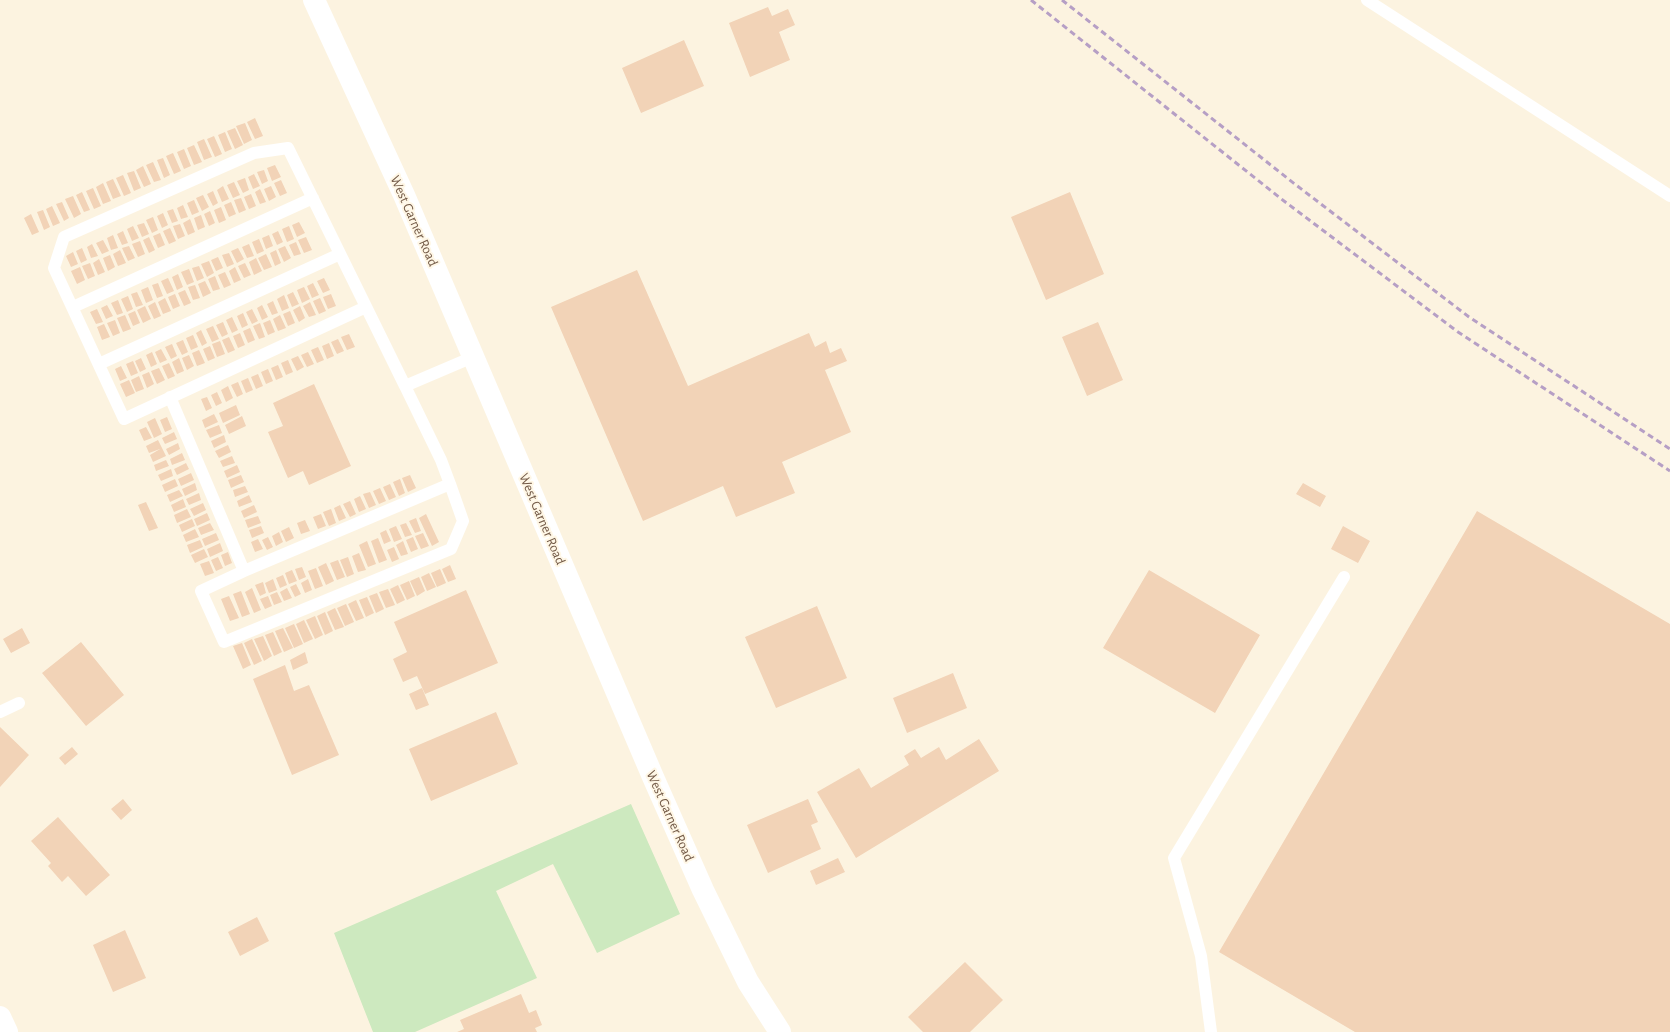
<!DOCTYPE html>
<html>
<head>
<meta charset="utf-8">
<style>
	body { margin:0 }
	canvas { display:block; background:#fcf3e0 }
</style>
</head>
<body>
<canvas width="1670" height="1032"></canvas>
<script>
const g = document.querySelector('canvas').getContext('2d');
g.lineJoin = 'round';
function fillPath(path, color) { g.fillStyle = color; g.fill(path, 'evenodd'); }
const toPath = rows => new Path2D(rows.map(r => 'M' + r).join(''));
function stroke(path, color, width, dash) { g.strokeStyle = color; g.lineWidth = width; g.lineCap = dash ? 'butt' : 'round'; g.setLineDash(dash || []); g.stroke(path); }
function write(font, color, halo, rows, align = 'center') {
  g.font = font + ' "Alegreya Sans",sans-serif'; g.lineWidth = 4; g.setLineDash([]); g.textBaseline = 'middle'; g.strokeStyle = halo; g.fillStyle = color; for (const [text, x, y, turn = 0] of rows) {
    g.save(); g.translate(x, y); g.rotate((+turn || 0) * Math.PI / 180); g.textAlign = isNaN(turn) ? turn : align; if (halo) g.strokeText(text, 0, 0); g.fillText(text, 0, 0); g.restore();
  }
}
fillPath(toPath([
	[631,804,680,914,597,953,553,864,496,891,537,978,415,1032,373,1032,334,933]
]), '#cde9bf');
fillPath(toPath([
	[768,7,772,16,788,9,795,25,779,32,790,60,750,77,729,23],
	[684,40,704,86,641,113,622,68],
	[255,118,263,136,255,139,247,122],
	[245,123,252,140,244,144,236,126],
	[235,128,243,145,235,149,227,131],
	[225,132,232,149,225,152,218,135],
	[214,136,222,154,215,157,207,139],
	[204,139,212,157,204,160,197,142],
	[194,145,202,162,194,165,187,148],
	[184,149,191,166,184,169,177,152],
	[173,153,181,171,174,174,166,156],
	[163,158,170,175,164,178,157,160],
	[153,162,161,180,154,182,146,165],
	[275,165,281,177,272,181,267,168],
	[143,166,151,184,144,187,136,170],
	[264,170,268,181,262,184,257,172],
	[134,171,141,188,134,191,127,173],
	[254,174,260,186,253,189,248,177],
	[123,175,131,193,124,196,116,178],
	[245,178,249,190,243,193,237,181],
	[113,179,121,196,113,199,106,182],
	[281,180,287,193,280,196,274,183],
	[234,182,240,195,233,198,227,185],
	[103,183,111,201,103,204,96,187],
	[223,186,229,199,222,202,217,190],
	[271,186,276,197,269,201,264,189],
	[93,188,101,206,94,209,86,191],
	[260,189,266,202,260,204,255,192],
	[213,191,218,203,213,206,207,194],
	[82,192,90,210,84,212,76,195],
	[1070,192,1104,274,1046,300,1011,217],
	[251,194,256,206,249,209,244,197],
	[203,195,209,207,202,211,196,198],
	[73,196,81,214,74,218,65,199],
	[241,198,246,210,239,213,234,200],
	[194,200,199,212,192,215,187,203],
	[62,202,69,218,64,221,56,204],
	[231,202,236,214,229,217,224,205],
	[183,205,188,217,181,219,177,208],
	[52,206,60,223,53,226,46,209],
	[221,207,226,220,219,223,214,210],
	[173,209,178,221,172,223,167,211],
	[43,210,50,227,44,230,37,212],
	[210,211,215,223,209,226,204,214],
	[163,213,168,225,162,228,157,216],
	[31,214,39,232,32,235,24,218],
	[201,215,205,227,198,230,194,218],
	[153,217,158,230,152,233,146,220],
	[190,219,195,232,188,235,183,223],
	[299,222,305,233,297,237,292,225],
	[144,223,149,234,142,237,137,225],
	[180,224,185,236,178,239,173,226],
	[133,226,139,238,132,241,127,229],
	[289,226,294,239,287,242,282,229],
	[170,228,176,241,169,244,163,231],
	[123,231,128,243,122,245,117,234],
	[278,231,283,242,277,245,272,234],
	[160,233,165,245,158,248,153,236],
	[113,235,118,248,111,250,107,238],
	[269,235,273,246,266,249,262,238],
	[149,237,155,250,149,253,143,240],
	[306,237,312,250,304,253,298,240],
	[259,239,264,251,257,254,252,242],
	[103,240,109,251,102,254,96,243],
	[140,241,145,254,138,257,132,244],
	[296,242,301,254,294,256,289,245],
	[92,244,98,256,91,258,87,247],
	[249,244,254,256,247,258,242,247],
	[129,246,135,258,128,261,122,248],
	[285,246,291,258,284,262,278,249],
	[82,248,87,260,81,263,76,251],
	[238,248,244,259,237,263,231,251],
	[120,250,126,263,118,266,113,254],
	[276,250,281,263,275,266,270,253],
	[73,252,78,264,71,267,66,256],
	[229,253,234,264,227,267,222,255],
	[266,254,272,267,264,270,258,258],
	[110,255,115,267,108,271,103,258],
	[218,257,223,268,216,271,211,260],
	[256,258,262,271,254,275,249,262],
	[99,259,105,272,98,275,93,263],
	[209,261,214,273,207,277,201,264],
	[90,263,95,276,88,279,82,266],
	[245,263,251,275,244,278,238,266],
	[199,266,204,278,197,281,192,268],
	[80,267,85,280,77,284,71,271],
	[235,267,241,280,234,283,229,271],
	[189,269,194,282,187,285,181,272],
	[637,270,688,386,809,333,815,347,826,341,830,353,841,348,847,361,825,370,851,432,782,462,795,493,736,517,723,486,643,521,551,307],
	[225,272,231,285,224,288,218,275],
	[178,274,183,287,177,290,172,277],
	[215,276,220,289,213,291,208,279],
	[168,278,174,291,167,294,161,281],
	[324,278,330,290,323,293,317,281],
	[205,281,211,293,203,297,198,284],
	[158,283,163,296,157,298,152,285],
	[313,283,319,295,312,298,307,286],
	[195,285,200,298,193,300,188,287],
	[148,287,153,300,146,303,141,290],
	[304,287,310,299,302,303,297,290],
	[185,290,191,303,184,306,178,293],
	[137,292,143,305,136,307,131,294],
	[293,292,299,304,292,307,287,295],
	[175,294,180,306,173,309,168,297],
	[331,294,336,306,328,309,323,297],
	[284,295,289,308,282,311,277,299],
	[128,296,133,309,127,312,121,299],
	[165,298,171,311,163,314,158,302],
	[320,298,326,311,319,314,313,301],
	[118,300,123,313,117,315,111,303],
	[273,301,278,313,272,315,267,304],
	[155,302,161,316,154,319,148,306],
	[310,302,316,315,309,317,303,306],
	[107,305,113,316,106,319,101,308],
	[262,305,268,317,262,320,257,308],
	[145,306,151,319,143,323,137,310],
	[300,306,305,318,299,322,293,310],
	[97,309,103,322,96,324,90,312],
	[252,309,258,321,252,324,246,312],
	[135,311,140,323,133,326,128,314],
	[290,311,295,323,288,326,283,314],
	[243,313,248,325,242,328,237,316],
	[125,315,131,329,123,332,117,318],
	[280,315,286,328,278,331,273,319],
	[232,317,238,330,232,333,226,320],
	[115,320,120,333,113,336,107,323],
	[270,320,275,332,268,335,263,323],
	[223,322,228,334,222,337,216,325],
	[1098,322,1123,380,1087,396,1062,337],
	[260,323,265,337,259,339,253,326],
	[104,324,110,337,102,340,97,327],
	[213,326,219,339,212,342,206,329],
	[250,328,255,340,248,343,243,331],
	[201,330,207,343,202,346,196,333],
	[240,333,245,345,238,348,233,336],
	[349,334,355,347,347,350,341,337],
	[193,335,198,347,191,350,186,338],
	[229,337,235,350,228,353,222,340],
	[338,339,344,351,337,354,331,342],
	[183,340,188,352,182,355,176,343],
	[220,341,225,354,217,357,212,344],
	[329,343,334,356,327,359,322,346],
	[172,344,177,356,171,359,165,347],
	[210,346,215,358,208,361,203,349],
	[318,347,324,360,317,363,311,350],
	[161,349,167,360,160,363,155,352],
	[199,350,205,363,197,366,192,353],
	[152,352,157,364,151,367,146,355],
	[308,352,314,364,307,367,301,355],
	[189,355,194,366,187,370,182,358],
	[298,356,304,367,297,371,291,359],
	[141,358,146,369,140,372,135,361],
	[179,358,184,371,177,374,172,362],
	[288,360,293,372,286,375,281,363],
	[133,361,138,373,131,376,126,364],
	[169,363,175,376,168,379,162,366],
	[278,365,283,377,276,380,271,368],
	[121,366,127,378,120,381,115,369],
	[159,368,165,380,157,384,151,371],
	[268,369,273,381,266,384,261,372],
	[149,372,154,384,147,388,142,375],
	[258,374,263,386,256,389,251,377],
	[139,376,144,389,136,392,131,380],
	[248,378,253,390,246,393,241,381],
	[129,380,135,393,126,397,120,384],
	[238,382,243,394,237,397,231,385],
	[314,384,351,466,309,485,303,471,288,478,268,432,283,426,273,403],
	[228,386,233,398,226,402,221,390],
	[217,392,222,403,216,406,211,395],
	[207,397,212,408,206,411,201,399],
	[236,405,240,415,223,423,219,413],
	[214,414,218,422,205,428,202,420],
	[242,416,246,426,229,434,225,425],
	[167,417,172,429,165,432,160,420],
	[155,418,162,434,154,438,147,422],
	[219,425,222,433,210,438,206,430],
	[146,427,152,438,144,441,139,430],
	[174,432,177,439,165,444,162,438],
	[224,435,226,442,214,448,211,441],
	[158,440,166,456,153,462,150,455,160,449,149,453,146,446],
	[178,443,180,449,169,455,166,449],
	[228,445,231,452,219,458,215,451],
	[182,453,185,460,172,465,170,459],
	[232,456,235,463,223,467,220,461],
	[166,460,169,466,156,471,154,465],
	[186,463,189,469,177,475,174,469],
	[237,465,240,472,227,478,224,471],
	[171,469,173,476,161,481,158,475],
	[191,473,194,480,181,486,178,479],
	[241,475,244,482,231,488,228,480],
	[410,475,416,488,408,492,402,478],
	[175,479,178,486,165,492,162,485],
	[400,479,405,493,399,496,393,482],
	[195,483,197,490,185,496,182,489],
	[1303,483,1326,496,1320,507,1296,494],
	[390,484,396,497,389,500,383,487],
	[245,486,248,492,235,497,233,490],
	[380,488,386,501,379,504,373,491],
	[179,490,183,496,170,502,167,495],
	[370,492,376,505,369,508,363,494],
	[199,493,201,500,189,505,186,499],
	[249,495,252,502,239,507,237,501],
	[360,496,366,509,359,512,354,499],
	[183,499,186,507,174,512,171,505],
	[350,501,356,514,350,517,343,504],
	[146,502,158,528,149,531,138,505],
	[203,503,206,510,194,516,190,509],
	[254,505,257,512,244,518,241,511],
	[340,505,346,518,339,521,334,508],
	[187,509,191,517,177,523,174,515],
	[331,509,336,523,329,526,323,512],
	[1477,511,1670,624,1670,1032,1355,1032,1219,952],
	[207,513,210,520,197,526,194,519],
	[321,514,326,526,318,529,313,517],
	[426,514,439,542,432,546,419,518],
	[258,516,261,523,248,528,245,520],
	[416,518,421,531,415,533,409,521],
	[192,519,195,526,182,532,179,525],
	[305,520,310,531,301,534,297,523],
	[210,523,214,530,201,535,198,528],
	[406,523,412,535,405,537,400,525],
	[261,526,264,533,252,538,249,530],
	[396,526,402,539,394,542,389,529],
	[1343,526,1370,541,1358,563,1331,549],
	[289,527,294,538,286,542,281,531],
	[195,529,199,537,186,542,183,535],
	[386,530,391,541,384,544,380,533],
	[279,532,283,542,276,546,272,536],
	[216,533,219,540,205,546,202,539],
	[423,533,429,546,421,549,415,536],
	[268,537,273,547,267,550,262,540],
	[413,537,418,549,411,552,406,540],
	[378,538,387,560,379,563,371,541],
	[258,539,263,549,255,552,251,542],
	[200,540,203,547,190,553,187,545],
	[367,541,376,564,368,567,359,545],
	[403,541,408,554,401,556,396,545],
	[220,543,223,551,210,557,207,549],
	[394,547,399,559,392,562,387,550],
	[204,549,208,557,195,563,191,555],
	[228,552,232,563,225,566,221,555],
	[359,553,366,570,358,572,352,556],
	[218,557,223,568,216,571,211,560],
	[348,557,354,574,347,577,340,560],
	[338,560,345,577,337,580,330,563],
	[209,561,214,573,205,576,200,564],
	[326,563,334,581,326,585,318,567],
	[450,565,456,579,448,582,442,569],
	[302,567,306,577,299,580,295,569],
	[316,568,323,586,315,589,308,571],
	[440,569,446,583,437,587,431,573],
	[292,570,297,581,289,584,285,573],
	[1149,570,1260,635,1215,713,1103,648],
	[429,573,436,587,427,591,421,577],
	[283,575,287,585,280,588,276,578],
	[419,577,425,591,417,596,410,581],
	[273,579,277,590,269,593,265,583],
	[308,579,312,590,305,593,301,583],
	[409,581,415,596,407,600,400,585],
	[263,582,266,593,260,596,255,585],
	[296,584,301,594,295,597,290,587],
	[398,585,405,600,397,604,390,589],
	[252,588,261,610,254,613,245,592],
	[287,588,292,598,284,601,280,592],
	[388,589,395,605,386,608,379,592],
	[466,590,498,663,425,694,417,676,403,682,393,659,407,652,394,622],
	[241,591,250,614,242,617,233,594],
	[277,592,282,602,274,605,270,595],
	[377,593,384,609,376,613,369,596],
	[229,596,239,618,230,621,221,599],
	[268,596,272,606,265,609,260,599],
	[367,597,374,613,366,617,359,600],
	[356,600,364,618,356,621,348,604],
	[346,604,354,622,345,626,337,608],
	[817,606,847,678,776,708,745,637],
	[335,608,344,627,335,630,327,612],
	[325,612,333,631,325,635,317,616],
	[315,616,323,635,315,639,306,620],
	[304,620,313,639,304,643,296,624],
	[294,624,303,644,294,648,285,628],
	[22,628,30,643,11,653,3,639],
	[283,628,293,648,284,652,275,631],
	[273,632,282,652,274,656,265,635],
	[263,636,272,656,264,661,254,639],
	[252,639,262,661,254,665,244,643],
	[81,642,124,695,86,726,42,673],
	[242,643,251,665,243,669,233,646],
	[305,652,308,663,293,670,290,660],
	[285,665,294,691,309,685,339,755,292,775,253,679],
	[953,673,967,708,907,733,893,698],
	[422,688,429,705,416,710,409,694],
	[496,712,518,764,431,801,409,749],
	[0,727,29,755,0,787],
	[979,739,999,771,856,858,817,792,859,768,871,788,909,765,904,756,915,749,921,758,939,747,946,760],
	[72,747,78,754,65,765,59,758],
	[123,799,132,810,121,820,111,809],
	[808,799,818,822,811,825,821,849,768,873,747,825],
	[58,817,110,875,86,896,68,876,62,882,48,866,51,863,31,841],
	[838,858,845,872,816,885,810,871],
	[257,917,269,941,240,956,228,932],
	[125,930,146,978,113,992,93,945],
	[965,962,1003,1000,970,1032,923,1032,908,1017],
	[521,994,529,1013,536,1010,542,1025,535,1028,537,1032,457,1032,464,1029,460,1020]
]), '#f2d3b7');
stroke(toPath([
	[1367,0,1670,196],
	[73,307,313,198],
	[366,307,124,419,54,268,64,237,254,153,288,148,405,386,473,357],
	[99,364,340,254],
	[405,386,441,460,450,484],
	[170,397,244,571,450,484,463,521,451,549,224,642,201,591,244,571],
	[0,712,19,703],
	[1211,1032,1201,956,1174,858,1344,577]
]), '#fff', 12);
stroke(toPath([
	[0,1017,7,1032]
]), '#fff', 22);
stroke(toPath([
	[314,0,404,195,653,777,703,890,748,982,780,1032]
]), '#fff', 22);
stroke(toPath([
	[1031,0,1284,201,1458,332,1670,471],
	[1062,0,1296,185,1469,317,1670,449]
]), '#b69fc5', 3, [6, 4]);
write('14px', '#735a47', '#fff7e6', [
	["West Garner Road",414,221,66],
	["West Garner Road",542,519,67],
	["West Garner Road",670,816,66]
]);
</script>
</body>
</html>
